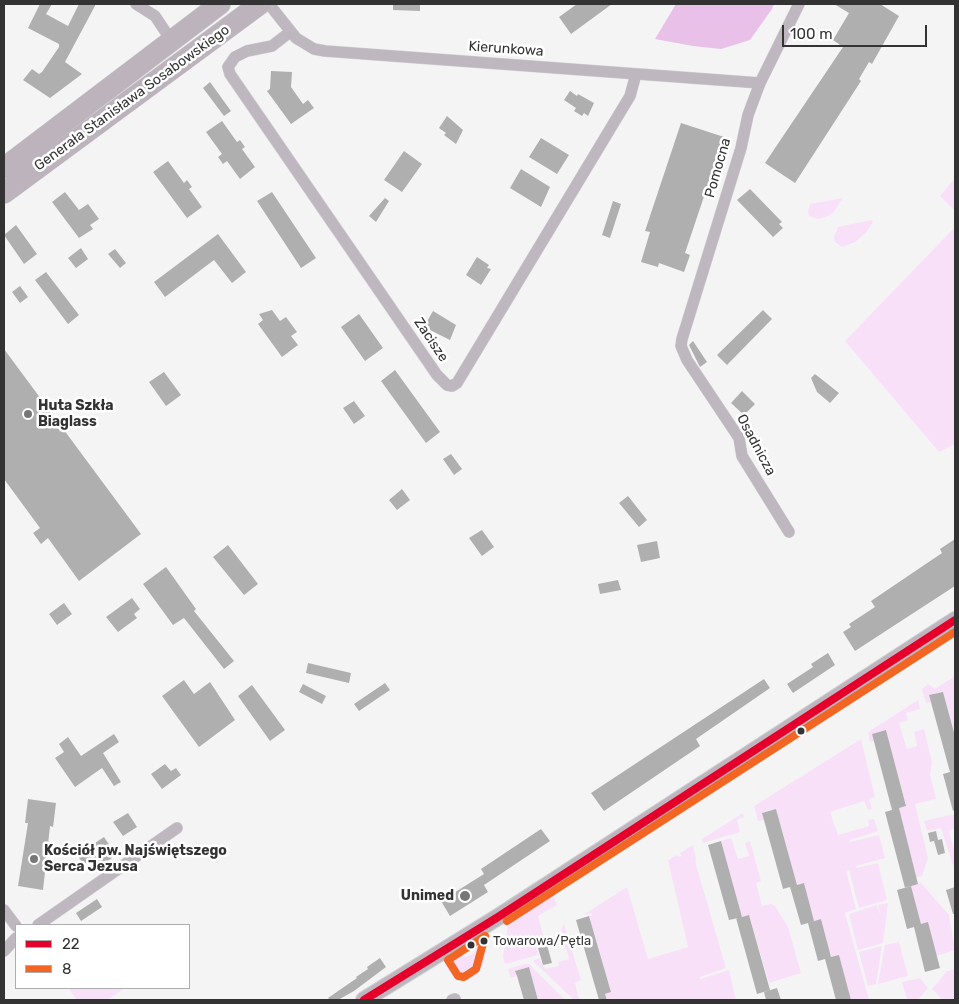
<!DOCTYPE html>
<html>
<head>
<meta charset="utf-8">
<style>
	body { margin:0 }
	#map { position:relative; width:959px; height:1004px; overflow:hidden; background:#f5f4f5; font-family:Rubik,sans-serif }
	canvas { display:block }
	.frame { position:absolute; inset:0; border:5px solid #343334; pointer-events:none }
	.legend { position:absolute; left:15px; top:924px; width:175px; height:65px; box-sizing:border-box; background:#fff; border:1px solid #aeadae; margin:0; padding:6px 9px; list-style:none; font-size:15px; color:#343334 }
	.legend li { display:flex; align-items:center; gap:10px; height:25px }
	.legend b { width:25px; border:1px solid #aeadae }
	.scale { position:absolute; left:782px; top:25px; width:145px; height:22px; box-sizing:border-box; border:2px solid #343334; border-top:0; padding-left:6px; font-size:15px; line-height:18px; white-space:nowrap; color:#343334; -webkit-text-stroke:4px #fff; paint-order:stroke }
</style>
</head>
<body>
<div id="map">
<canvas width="959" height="1004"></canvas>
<div class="frame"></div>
<ul class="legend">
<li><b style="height:6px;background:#e4002b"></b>22</li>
<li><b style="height:6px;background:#f26522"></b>8</li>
</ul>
<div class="scale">100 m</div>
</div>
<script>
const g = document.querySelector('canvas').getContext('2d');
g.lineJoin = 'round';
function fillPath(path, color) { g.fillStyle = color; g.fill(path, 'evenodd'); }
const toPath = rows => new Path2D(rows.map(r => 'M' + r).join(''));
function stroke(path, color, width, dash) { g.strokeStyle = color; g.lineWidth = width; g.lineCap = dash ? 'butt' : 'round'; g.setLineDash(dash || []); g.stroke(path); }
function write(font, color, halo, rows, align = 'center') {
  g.font = font + ' Rubik,sans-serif'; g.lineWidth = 5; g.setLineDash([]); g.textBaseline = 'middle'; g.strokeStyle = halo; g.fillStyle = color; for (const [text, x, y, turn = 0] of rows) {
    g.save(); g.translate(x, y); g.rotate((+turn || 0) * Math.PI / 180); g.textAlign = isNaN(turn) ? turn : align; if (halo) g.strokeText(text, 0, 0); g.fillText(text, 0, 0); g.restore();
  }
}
fillPath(toPath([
	[955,178,955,211,940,196],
	[843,198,833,213,828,216,818,219,809,216,808,211,810,204],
	[871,220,873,222,866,233,855,242,842,247,835,242,834,237,838,227],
	[955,227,955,444,939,452,845,341],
	[955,676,955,736,943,692,929,695,931,702,926,703,922,689,928,684,935,689],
	[918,700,920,709,906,713,908,720,899,723,907,749,917,746,914,732,924,729,932,763,930,774,936,799,915,804,928,858,922,876,916,877,898,808,906,805,886,730,872,734,874,741,870,742,868,732],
	[861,739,875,797,869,799,872,809,868,810,864,801,830,812,838,835,869,826,868,820,874,819,878,831,850,840,850,842,879,835,885,858,856,866,857,868,878,863,887,900,859,908,849,870,846,871,856,909,845,913,869,1000,851,1000,839,955,831,957,821,919,814,921,804,884,797,885,776,809,763,813,764,820,758,821,754,806],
	[743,813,744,817,737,820,740,832,703,843,702,839],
	[955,814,955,828,949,831,955,853,954,869,941,828,927,831,924,821],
	[731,838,738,859,749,856,745,843,750,841,761,881,756,883,762,906,771,904,775,906,788,927,801,973,769,983,749,915,742,917,721,841],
	[693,845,696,860,695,861,726,968,700,977,700,979,729,970,736,1000,607,1000,605,994,611,991,589,916,592,915,591,913,583,915,627,887,648,959,688,947,668,860,677,855,679,857,682,856,680,853],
	[921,883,949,915,955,950,936,956,921,924,911,886],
	[553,895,557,905,538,916,544,938,535,942,538,955,505,964,503,957,508,925],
	[888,903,883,943,858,950,849,914,877,905,881,918,878,905],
	[564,924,581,980,575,983,579,1000,574,1000,533,961,539,958,545,969,559,966,558,962,569,959,561,929],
	[488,940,483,964,476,976,462,980,450,973,445,964,462,956,467,957,474,953,476,947],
	[899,942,908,976,878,984,885,945],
	[882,946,876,984,868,986,859,952],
	[528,963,565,1000,538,1000,529,967,516,971,517,976,511,978,508,969],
	[955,969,955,1000,943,1000,932,989,947,971],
	[920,978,928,988,918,1000,907,1000,902,982],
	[68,988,125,988,107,1000,77,1000]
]), '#f9e0f9');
fillPath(toPath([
	[676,4,774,4,772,9,750,40,721,49,693,46,655,39]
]), '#e8c0e8');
fillPath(toPath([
	[40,4,52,4,46,14,68,26,79,4,96,4,65,62,82,74,50,98,23,80,32,69,39,74,42,72,59,47,59,44,28,28],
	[393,4,420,4,420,11,393,10],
	[577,4,612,4,571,34,559,17],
	[834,4,880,4,899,16,872,64,869,62,859,79,861,81,795,183,765,163,843,47,833,40,849,13],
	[271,71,292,72,291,87,303,104,308,100,314,108,291,124,267,91,270,89],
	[210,82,231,111,224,116,203,88],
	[570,91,577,96,578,94,594,103,588,116,584,113,582,116,574,111,576,108,564,100],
	[447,116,463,130,456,144,444,135,446,133,439,128],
	[222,121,237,142,240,140,245,147,242,149,255,167,240,179,227,161,223,164,218,157,222,154,206,132],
	[681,123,724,137,685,253,690,255,684,272,659,263,658,267,641,262,650,232,645,231],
	[541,138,569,155,557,174,529,157],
	[404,151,422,164,402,192,384,180],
	[168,161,184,183,187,180,192,187,189,189,202,207,187,218,153,172],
	[521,169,550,187,541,207,510,188],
	[750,189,782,222,779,224,783,228,773,237,737,200],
	[65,192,79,210,88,204,99,219,90,225,93,229,79,238,52,202],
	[272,192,316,258,301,268,257,201],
	[385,198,389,201,376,222,369,216],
	[613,201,621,204,610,238,602,235],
	[16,225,37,254,24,264,4,235],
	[218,234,246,272,232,283,214,260,165,297,154,282],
	[81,248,88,259,76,268,68,258],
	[115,249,126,263,120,268,108,254],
	[477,257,489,265,487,268,491,269,481,285,466,275],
	[46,272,79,315,68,324,35,280],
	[20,286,28,297,20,303,12,292],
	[272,310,280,321,286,317,297,332,291,336,298,345,282,357,258,324,263,320,259,314],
	[763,310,772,319,727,365,717,355],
	[433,311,456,325,450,340,426,328,427,326,425,325],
	[359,314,383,348,365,361,341,327],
	[693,341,707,362,700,367,689,345],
	[4,349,141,534,79,581,48,538,41,544,33,533,40,528,4,479],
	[395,370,440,432,426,443,381,381],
	[164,372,181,395,166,406,149,382],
	[815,374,839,393,830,403,817,392,811,378],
	[742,391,755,404,744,415,731,403],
	[354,401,365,416,354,424,343,408],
	[451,454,462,469,454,475,443,459],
	[402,489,410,500,397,510,389,500],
	[628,496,647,520,639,527,619,503],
	[482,530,494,547,482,556,469,538],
	[955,539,955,586,855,651,843,632,851,627,849,624,875,607,871,601,942,553,940,549],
	[657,541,660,558,641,562,637,545],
	[228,545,258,584,244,595,213,557],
	[166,567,196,609,194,611,234,661,224,669,184,618,173,625,143,584],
	[618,580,621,590,600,594,598,584],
	[132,598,140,609,134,614,137,618,118,632,106,617],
	[64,603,72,614,57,625,49,614],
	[828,653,835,665,793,693,787,684,813,667,811,664],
	[308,663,351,673,349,683,306,673],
	[764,679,770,688,696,739,700,746,604,811,591,793],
	[184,680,194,694,210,682,235,720,199,747,162,696],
	[385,683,390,690,359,711,354,704],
	[303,684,326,696,322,704,299,692],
	[252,685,285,730,270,741,238,696],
	[943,692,955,736,955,810,953,811,943,774,950,772,929,695],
	[886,730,906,806,892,810,872,734],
	[114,734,119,742,103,753,121,782,114,786,102,768,75,787,55,758,64,752,59,744,68,737,81,756],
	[165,764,171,771,176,768,181,775,162,789,151,774],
	[28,799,56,803,53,827,50,826,43,890,18,886,28,823,25,823],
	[899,808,918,884,905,888,885,812],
	[776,809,797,885,804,883,814,921,808,923,821,919,831,957,839,955,851,1000,836,1000,825,959,818,961,808,923,801,925,790,887,783,889,762,813],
	[128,813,137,827,123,836,113,822],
	[541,829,550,841,484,885,488,892,450,916,441,901,484,874,481,869],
	[936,831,938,840,942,839,945,853,938,855,934,841,937,840,930,842,928,833],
	[104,837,110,846,106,850,112,858,93,871,87,862,84,865,77,855],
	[721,841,742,917,749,915,770,990,757,994,736,918,738,918,729,920,708,845],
	[911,886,921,924,928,922,940,968,925,972,914,927,907,929,897,890],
	[955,887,955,914,953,914,946,890],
	[97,899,102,907,81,921,76,913],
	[589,916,611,992,605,994,607,1000,599,1000,576,920],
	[547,945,552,963,543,965,538,948],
	[380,958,386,967,354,991,338,1000,330,1000,328,998,357,978,356,977,368,969,367,967],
	[529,967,538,1000,524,1000,517,976,515,971],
	[777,988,781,1000,766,1000,764,992]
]), '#b0afb0');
const street = toPath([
	[136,4,155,16,171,40],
	[269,4,296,38,314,49,325,51,760,83],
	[290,32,272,46,247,51,235,57,228,67,230,74,437,375,447,385,452,386,457,383,630,96,636,74],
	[789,532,742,456,739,438,687,360,681,346,682,339,741,148,748,115,760,83,799,4],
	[4,910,16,926],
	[38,925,177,828],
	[4,951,16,938],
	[452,1000,455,999]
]);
const secondary = toPath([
	[364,1000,498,917,955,620]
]);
const highway = toPath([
	[4,168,220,4],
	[4,193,260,4]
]);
stroke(street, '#d2d1d2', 12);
stroke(secondary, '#d2d1d2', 18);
stroke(highway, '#d2d1d2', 22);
stroke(street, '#bfb7bf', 11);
stroke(secondary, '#beb6be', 16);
stroke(highway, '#bcb3bc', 21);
stroke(toPath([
	[364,1000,498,917,955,620]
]), '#e4002b', 8);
stroke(toPath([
	[507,921,955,632],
	[485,936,476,969,464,977,458,976,448,960,485,936]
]), '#f26522', 8);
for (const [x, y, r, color] of [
	[28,414,5,"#787778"],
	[801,731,4.5,"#343334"],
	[34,859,5,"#787778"],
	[465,896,6,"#787778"],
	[484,941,4.5,"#343334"],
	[471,945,4.5,"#343334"]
]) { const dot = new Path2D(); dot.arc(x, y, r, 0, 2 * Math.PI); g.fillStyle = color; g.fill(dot); stroke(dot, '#fff', 2); }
write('13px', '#343334', '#fff', [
	["Towarowa/Pętla",493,941]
], 'left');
write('14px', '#343334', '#fff', [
	["Kierunkowa",506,49,4],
	["Generała Stanisława Sosabowskiego",132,98,-36],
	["Pomocna",718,168,-74],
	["Zacisze",431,340,56],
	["Osadnicza",756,445,62]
]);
write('bold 14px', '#343334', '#fff', [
	["Huta Szkła",38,406],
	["Biaglass",38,422],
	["Kościół pw. Najświętszego",44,851],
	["Serca Jezusa",44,867],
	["Unimed",454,896,"right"]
], 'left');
</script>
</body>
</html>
